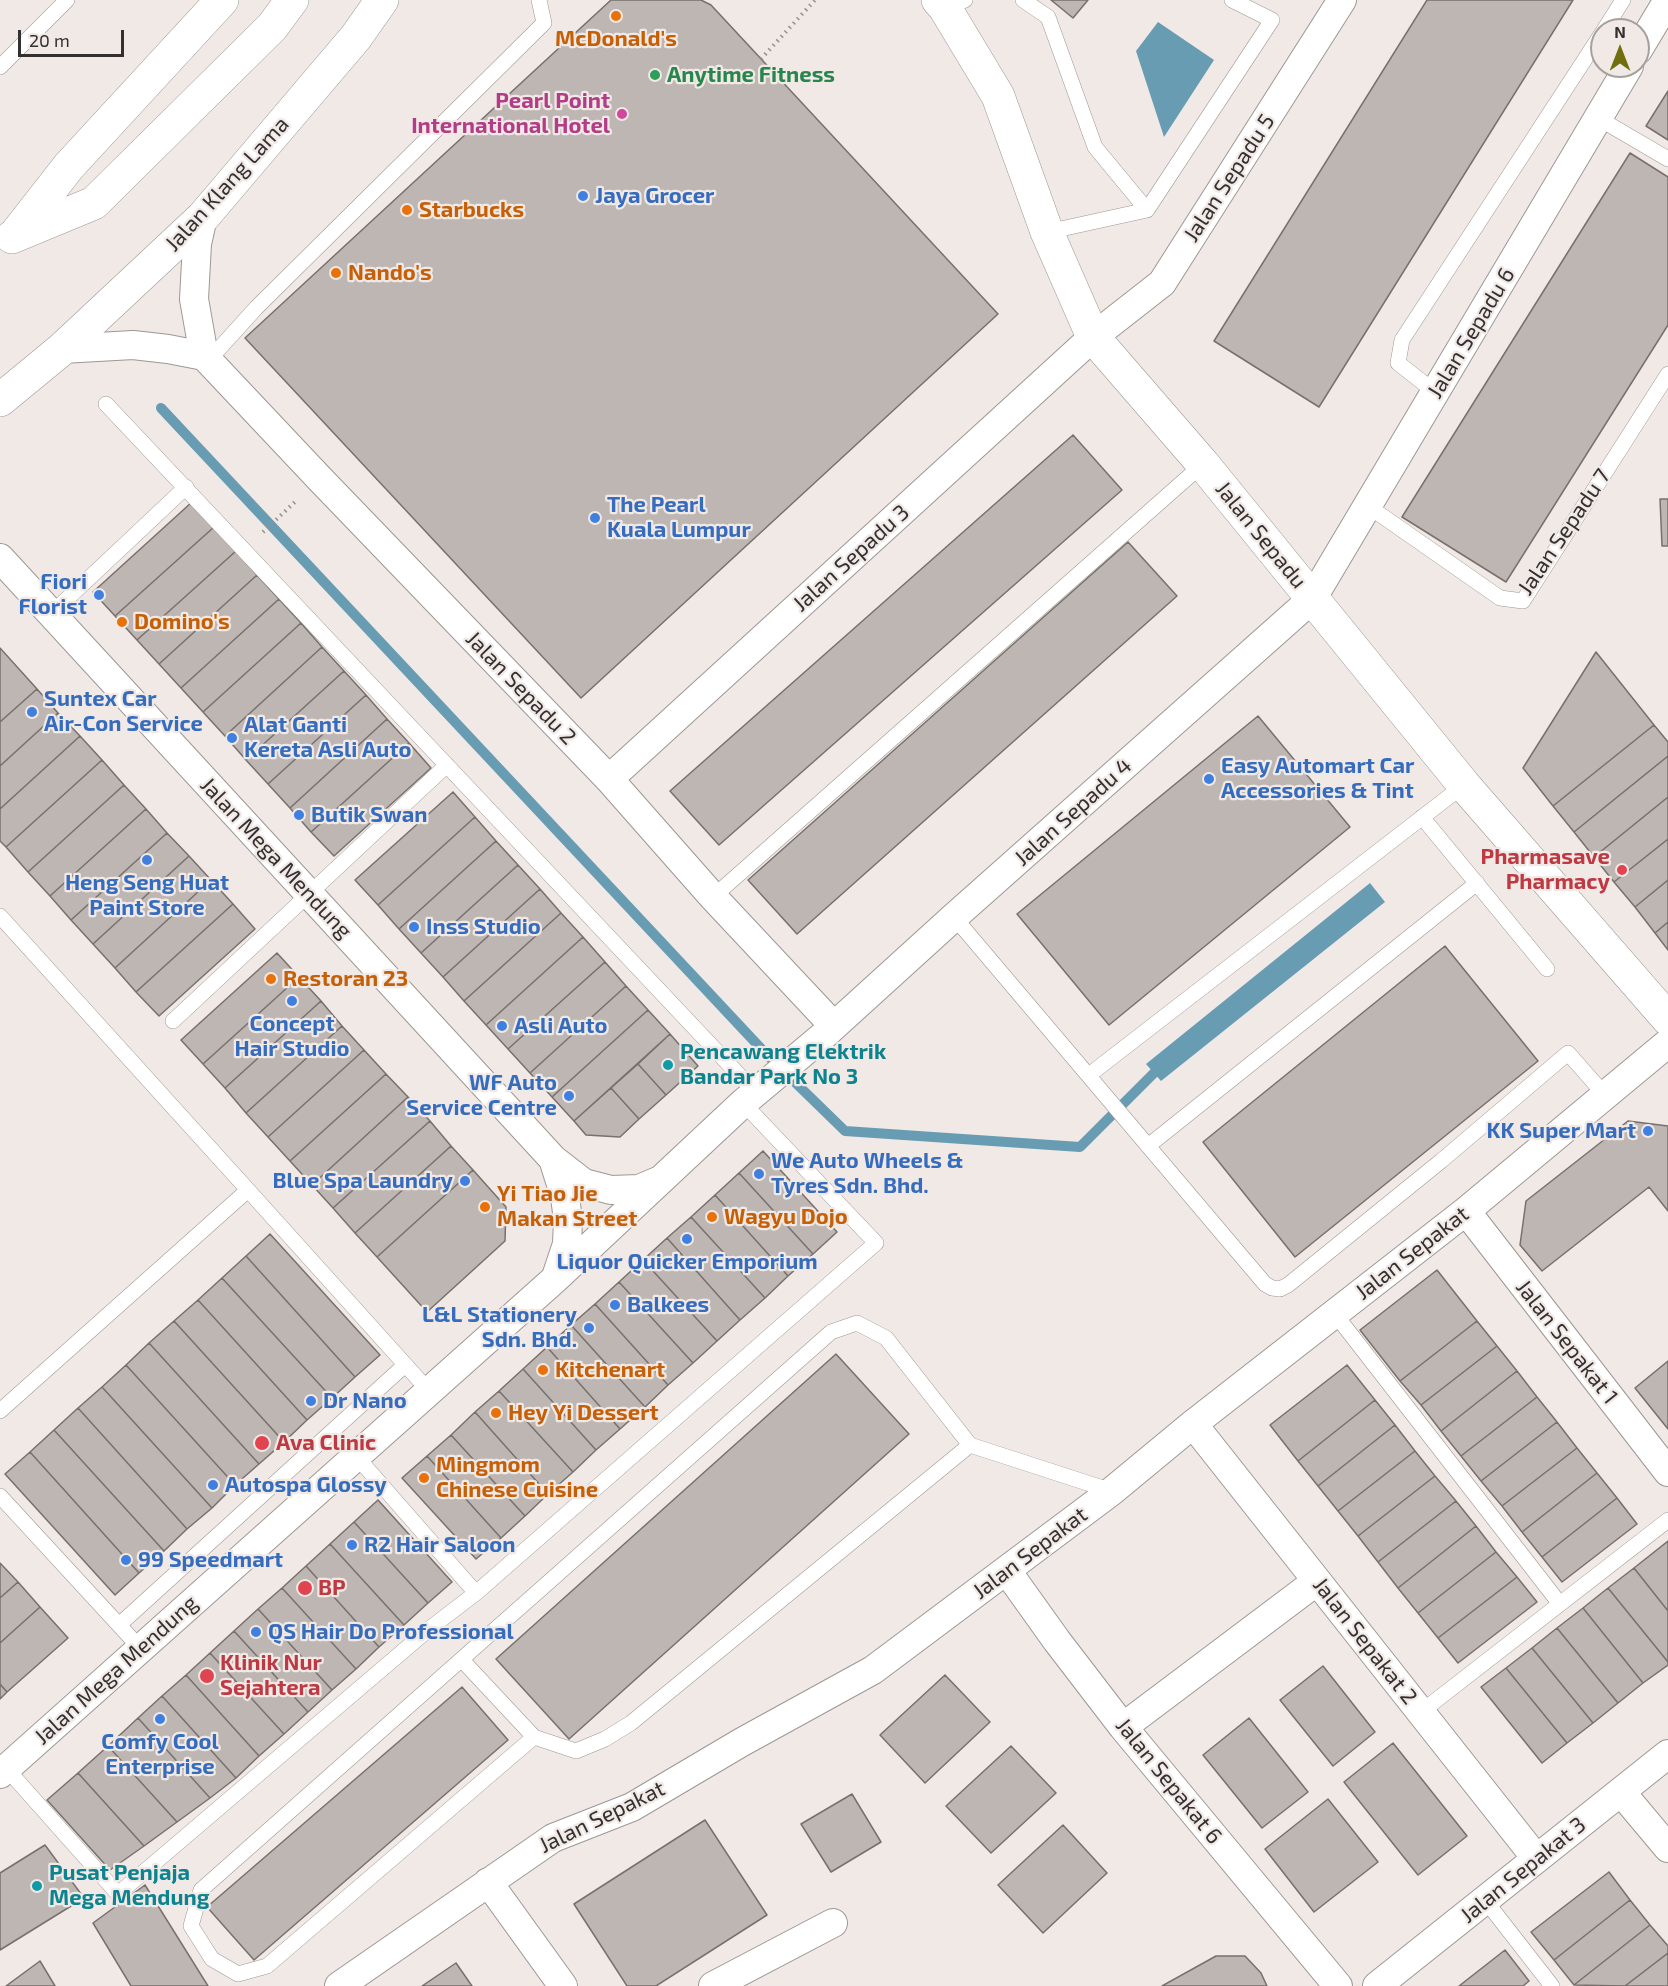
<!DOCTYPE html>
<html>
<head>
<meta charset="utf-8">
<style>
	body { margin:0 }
	#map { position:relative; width:1668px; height:1986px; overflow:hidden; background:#f1e9e6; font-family:"Exo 2",sans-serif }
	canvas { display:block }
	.north { position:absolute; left:1590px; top:18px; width:60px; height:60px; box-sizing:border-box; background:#f1e9e6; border:2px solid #a59f9d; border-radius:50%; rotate:0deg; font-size:16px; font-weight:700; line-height:24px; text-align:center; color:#33302f }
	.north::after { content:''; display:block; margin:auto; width:21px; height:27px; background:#716e0e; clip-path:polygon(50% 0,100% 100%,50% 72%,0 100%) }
	.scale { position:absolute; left:18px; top:30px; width:106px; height:27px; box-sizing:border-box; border:3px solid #33302f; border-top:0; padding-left:8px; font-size:18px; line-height:21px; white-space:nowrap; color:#33302f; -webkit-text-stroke:4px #f1e9e6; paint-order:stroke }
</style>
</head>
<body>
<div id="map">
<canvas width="1668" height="1986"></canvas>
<div class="north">N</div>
<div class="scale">20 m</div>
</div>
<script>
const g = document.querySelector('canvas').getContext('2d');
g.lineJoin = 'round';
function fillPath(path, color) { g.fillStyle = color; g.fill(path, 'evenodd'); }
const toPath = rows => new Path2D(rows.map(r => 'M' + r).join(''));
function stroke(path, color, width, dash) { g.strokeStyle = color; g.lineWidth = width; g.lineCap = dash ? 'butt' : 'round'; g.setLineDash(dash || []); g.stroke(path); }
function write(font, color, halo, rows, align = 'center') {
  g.font = font + ' "Exo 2",sans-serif'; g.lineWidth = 4.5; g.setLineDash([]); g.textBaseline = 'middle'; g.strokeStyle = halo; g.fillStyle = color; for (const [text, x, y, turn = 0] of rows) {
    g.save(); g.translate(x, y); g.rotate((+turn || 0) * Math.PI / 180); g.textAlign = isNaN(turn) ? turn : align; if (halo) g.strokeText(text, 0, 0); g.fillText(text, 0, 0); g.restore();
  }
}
fillPath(toPath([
	[1158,22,1214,60,1164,137,1136,51],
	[1370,883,1385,902,1161,1081,1146,1064]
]), '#689cb3');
stroke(toPath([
	[161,408,769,1057,845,1131,1080,1147,1164,1063]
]), '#689cb3', 10);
const building = toPath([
	[611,0,701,0,711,5,998,314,581,698,245,338,611,0],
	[1051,0,1088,0,1073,18,1051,0],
	[1427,0,1573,0,1319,407,1214,341,1427,0],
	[1668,91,1668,140,1646,126,1668,91],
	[1630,153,1668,177,1668,325,1506,582,1402,517,1630,153],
	[1073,435,1122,490,719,845,670,791,1073,435],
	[1660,499,1668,499,1668,546,1662,546,1660,499],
	[192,502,214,527,115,616,93,592,192,502],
	[214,527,236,551,137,640,115,616,214,527],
	[1128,542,1177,596,797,934,748,880,1128,542],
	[236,551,257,575,159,664,137,640,236,551],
	[257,575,279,599,181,688,159,664,257,575],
	[279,599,301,623,203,712,181,688,279,599],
	[301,623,322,647,225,736,203,712,301,623],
	[322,647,344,671,246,760,225,736,322,647],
	[0,648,37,689,0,722,0,648],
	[1596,652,1654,725,1553,806,1523,768,1596,652],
	[344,671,366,695,268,784,246,760,344,671],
	[37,689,58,713,0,766,0,722,37,689],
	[366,695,387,719,290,808,268,784,366,695],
	[58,713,80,736,0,809,0,766,58,713],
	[1258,716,1350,827,1109,1025,1017,914,1258,716],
	[387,719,409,743,311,832,290,808,387,719],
	[1654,725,1668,742,1668,756,1574,832,1553,806,1654,725],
	[80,736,102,760,6,847,0,841,0,809,80,736],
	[409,743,431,768,334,856,311,832,409,743],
	[1668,756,1668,797,1594,857,1574,832,1668,756],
	[102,760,124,785,28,872,6,847,102,760],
	[124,785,146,809,50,896,28,872,124,785],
	[453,792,475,817,378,905,355,880,453,792],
	[1668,797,1668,839,1614,882,1594,857,1668,797],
	[146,809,167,833,71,920,50,896,146,809],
	[475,817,496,841,399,929,378,905,475,817],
	[167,833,189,856,93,944,71,920,167,833],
	[1668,839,1668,880,1635,907,1614,882,1668,839],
	[496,841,518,865,421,953,399,929,496,841],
	[189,856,211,880,115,968,93,944,189,856],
	[518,865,540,889,443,977,421,953,518,865],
	[211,880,233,904,136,992,115,968,211,880],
	[1668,880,1668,922,1655,933,1635,907,1668,880],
	[540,889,561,913,464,1001,443,977,540,889],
	[233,904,255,929,159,1016,136,992,233,904],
	[561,913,583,937,486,1025,464,1001,561,913],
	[1668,922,1668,950,1655,933,1668,922],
	[583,937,605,962,508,1049,486,1025,583,937],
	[1445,946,1538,1061,1295,1257,1203,1142,1445,946],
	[277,953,299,977,203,1064,181,1040,277,953],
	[605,962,626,986,530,1073,508,1049,605,962],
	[299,977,321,1001,225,1088,203,1064,299,977],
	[626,986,648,1010,552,1097,530,1073,626,986],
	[321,1001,342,1026,246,1113,225,1088,321,1001],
	[648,1010,670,1034,574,1121,552,1097,648,1010],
	[342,1026,364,1050,268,1137,246,1113,342,1026],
	[670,1034,698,1066,666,1095,638,1064,670,1034],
	[364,1050,386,1074,290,1161,268,1137,364,1050],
	[638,1064,666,1095,639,1119,611,1088,638,1064],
	[386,1074,408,1097,312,1185,290,1161,386,1074],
	[611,1088,639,1119,620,1137,586,1135,574,1121,611,1088],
	[408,1097,430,1121,333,1208,312,1185,408,1097],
	[430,1121,451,1146,355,1233,333,1208,430,1121],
	[1628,1121,1668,1126,1668,1211,1649,1187,1542,1271,1520,1245,1526,1201,1628,1121],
	[451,1146,473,1170,377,1257,355,1233,451,1146],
	[763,1151,837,1232,813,1254,739,1173,763,1151],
	[473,1170,506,1207,505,1241,427,1312,377,1257,473,1170],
	[739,1173,813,1254,788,1276,715,1195,739,1173],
	[715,1195,788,1276,765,1298,691,1217,715,1195],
	[691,1217,765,1298,740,1320,667,1238,691,1217],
	[270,1234,380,1355,355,1377,246,1256,270,1234],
	[667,1238,740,1320,717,1341,643,1260,667,1238],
	[246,1256,355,1377,332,1398,222,1278,246,1256],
	[643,1260,717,1341,693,1363,619,1282,643,1260],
	[1437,1270,1477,1321,1400,1381,1360,1330,1437,1270],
	[222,1278,332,1398,307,1420,198,1300,222,1278],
	[619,1282,693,1363,668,1385,595,1304,619,1282],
	[198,1300,307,1420,284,1442,174,1321,198,1300],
	[595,1304,668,1385,645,1407,571,1325,595,1304],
	[174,1321,284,1442,259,1464,149,1343,174,1321],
	[1477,1321,1497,1346,1421,1405,1400,1381,1477,1321],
	[571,1325,645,1407,620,1429,547,1347,571,1325],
	[149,1343,259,1464,235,1485,126,1365,149,1343],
	[1497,1346,1517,1371,1441,1431,1421,1405,1497,1346],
	[547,1347,620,1429,596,1450,523,1369,547,1347],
	[836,1354,909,1434,569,1739,496,1659,836,1354],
	[1668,1361,1668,1429,1635,1388,1668,1361],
	[126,1365,235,1485,212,1508,102,1387,126,1365],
	[1347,1365,1375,1400,1298,1461,1270,1425,1347,1365],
	[523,1369,596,1450,573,1472,499,1391,523,1369],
	[1517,1371,1537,1397,1461,1456,1441,1431,1517,1371],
	[102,1387,212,1508,187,1529,78,1408,102,1387],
	[499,1391,573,1472,548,1494,475,1412,499,1391],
	[1537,1397,1557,1422,1481,1481,1461,1456,1537,1397],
	[1375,1400,1395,1425,1318,1486,1298,1461,1375,1400],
	[78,1408,187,1529,164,1551,54,1430,78,1408],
	[475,1412,548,1494,525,1516,451,1435,475,1412],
	[1557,1422,1577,1448,1502,1506,1481,1481,1557,1422],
	[1395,1425,1415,1451,1338,1511,1318,1486,1395,1425],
	[54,1430,164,1551,139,1573,30,1452,54,1430],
	[451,1435,525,1516,501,1538,427,1456,451,1435],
	[1577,1448,1597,1473,1522,1532,1502,1506,1577,1448],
	[1415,1451,1435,1476,1358,1536,1338,1511,1415,1451],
	[30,1452,139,1573,115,1595,5,1474,30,1452],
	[427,1456,501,1538,476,1559,402,1478,427,1456],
	[1597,1473,1617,1498,1542,1557,1522,1532,1597,1473],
	[1435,1476,1456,1501,1378,1562,1358,1536,1435,1476],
	[1617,1498,1637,1524,1562,1582,1542,1557,1617,1498],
	[378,1500,452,1582,428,1603,354,1522,378,1500],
	[1456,1501,1476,1526,1398,1588,1378,1562,1456,1501],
	[354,1522,428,1603,404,1625,330,1544,354,1522],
	[1476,1526,1496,1552,1418,1613,1398,1588,1476,1526],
	[1668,1541,1668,1611,1634,1568,1668,1541],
	[330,1544,404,1625,379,1647,306,1566,330,1544],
	[1496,1552,1517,1577,1438,1638,1418,1613,1496,1552],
	[0,1563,18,1582,0,1598,0,1563],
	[306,1566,379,1647,356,1669,282,1588,306,1566],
	[1634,1568,1668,1611,1668,1662,1608,1588,1634,1568],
	[1517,1577,1537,1602,1458,1663,1438,1638,1517,1577],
	[18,1582,40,1607,0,1643,0,1598,18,1582],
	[282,1588,356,1669,332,1690,258,1609,282,1588],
	[1608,1588,1668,1662,1668,1665,1643,1683,1583,1608,1608,1588],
	[40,1607,68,1638,7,1692,0,1684,0,1643,40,1607],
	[1583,1608,1643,1683,1618,1703,1557,1628,1583,1608],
	[258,1609,332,1690,308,1712,234,1631,258,1609],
	[1557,1628,1618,1703,1593,1723,1532,1648,1557,1628],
	[234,1631,308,1712,284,1734,210,1653,234,1631],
	[1532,1648,1593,1723,1567,1743,1506,1668,1532,1648],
	[210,1653,284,1734,259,1756,186,1675,210,1653],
	[1323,1666,1375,1732,1333,1766,1280,1700,1323,1666],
	[1506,1668,1567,1743,1542,1763,1481,1687,1506,1668],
	[186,1675,259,1756,236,1778,162,1696,186,1675],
	[945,1675,990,1722,925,1783,880,1735,945,1675],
	[0,1684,7,1692,0,1699,0,1684],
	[462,1687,508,1740,254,1960,207,1907,462,1687],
	[162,1696,236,1778,210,1798,138,1718,162,1696],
	[138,1718,210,1798,177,1822,108,1746,138,1718],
	[1249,1718,1308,1792,1262,1828,1203,1755,1249,1718],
	[1393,1743,1467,1836,1418,1875,1344,1782,1393,1743],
	[108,1746,177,1822,144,1846,78,1773,108,1746],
	[1011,1746,1056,1793,991,1853,946,1806,1011,1746],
	[78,1773,144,1846,110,1870,47,1800,78,1773],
	[852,1794,881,1842,831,1872,801,1824,852,1794],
	[1328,1799,1378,1862,1314,1912,1265,1849,1328,1799],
	[705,1820,767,1915,656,1986,627,1986,574,1904,705,1820],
	[1063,1825,1107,1873,1043,1933,998,1885,1063,1825],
	[45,1845,84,1898,0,1950,0,1873,45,1845],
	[1609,1872,1630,1900,1554,1960,1531,1932,1609,1872],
	[145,1885,208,1986,131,1986,93,1923,145,1885],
	[1630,1900,1650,1925,1574,1985,1554,1960,1630,1900],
	[1650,1925,1668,1946,1668,1953,1625,1986,1574,1985,1650,1925],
	[1505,1950,1529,1981,1523,1986,1459,1986,1505,1950],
	[1668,1953,1668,1986,1625,1986,1668,1953],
	[1216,1956,1245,1956,1261,1973,1267,1986,1162,1986,1216,1956],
	[40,1961,55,1986,6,1986,40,1961],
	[456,1963,472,1986,422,1986,456,1963]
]);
fillPath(building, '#bdb6b2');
stroke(building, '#77706d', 1.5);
const lane = toPath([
	[1023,0,1048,17,1095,147,1147,210],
	[945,8,965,0],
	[1604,30,1623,0],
	[0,67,67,0],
	[1598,118,1668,159],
	[1047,232,1147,210,1272,20,1232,0],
	[208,361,256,308,544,23,539,0],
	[1435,392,1398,363,1402,340,1602,33],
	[106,404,756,1093],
	[1368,506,1500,598,1523,601,1668,374],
	[51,614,186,487],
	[1422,817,1547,969],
	[713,897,1203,464],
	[0,916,248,1190,0,1411],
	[954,917,1265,1284,1272,1288,1280,1289,1288,1285,1441,1161,1568,1053,1605,1095],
	[173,1021,447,765],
	[1089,1075,1464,785],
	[1148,1146,1477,883],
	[248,1190,429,1391],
	[1335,1314,1560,1604],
	[356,1456,476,1593],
	[0,1496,141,1649],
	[119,1625,405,1365],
	[462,1660,534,1737,576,1751,605,1739,631,1723,970,1445],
	[1421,1712,1668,1520],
	[534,1737,267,1966,238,1974,212,1959,191,1926,201,1890,831,1332,857,1323,886,1338,970,1445,1112,1491],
	[6,1768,118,1894,429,1629,476,1593,876,1243,743,1103],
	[1485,1900,1552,1986]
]);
const street = toPath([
	[1638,50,1668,0],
	[203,217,197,244,194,299,204,356,320,479,609,779,713,897,833,1025],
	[62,349,133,345,168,349,204,356],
	[0,558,553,1159,584,1183,611,1190,639,1189,658,1181],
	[609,779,1093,337,1162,283,1342,0],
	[553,1159,565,1197,568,1220,567,1244,556,1277],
	[1466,1211,1668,1472],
	[1193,1424,1536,1858],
	[1007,1571,1057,1641,1123,1727,1338,1986],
	[1123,1727,1317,1581],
	[0,1774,555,1279,743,1103,823,1036,954,917,1312,599,1629,66],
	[1621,1792,1668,1848],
	[488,1882,563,1986],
	[339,1986,553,1838,632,1807,742,1742,873,1670,1112,1491,1193,1424,1466,1211,1668,1043],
	[713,1986,833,1923],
	[1377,1986,1668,1754]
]);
const secondary = toPath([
	[938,0,945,8,998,96,1047,232,1093,337,1203,464,1464,785,1668,1019]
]);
const primary = toPath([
	[15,235,69,166,222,0],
	[12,237,94,203,272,27,292,0],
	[0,400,62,349,203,217,356,37,382,0]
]);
stroke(lane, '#9e9794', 16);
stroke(street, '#9e9794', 30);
stroke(secondary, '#9e9794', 34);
stroke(primary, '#9e9794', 34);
stroke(toPath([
	[761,59,815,0],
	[263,532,297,500]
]), '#96908e', 4, [1.5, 4.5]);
stroke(lane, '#fff', 15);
stroke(street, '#fff', 28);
stroke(secondary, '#fff', 33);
stroke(primary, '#fff', 33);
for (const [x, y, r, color] of [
	[616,16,6,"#e8710a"],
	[655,75,6,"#2e9e5b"],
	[622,114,6,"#d1479c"],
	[583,196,6,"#3f7fe0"],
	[407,210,6,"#e8710a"],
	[336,273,6,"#e8710a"],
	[595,518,6,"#3f7fe0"],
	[99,595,6,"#3f7fe0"],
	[122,622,6,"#e8710a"],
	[32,712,6,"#3f7fe0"],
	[232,738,6,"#3f7fe0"],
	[1209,779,6,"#3f7fe0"],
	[299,815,6,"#3f7fe0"],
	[147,860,6,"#3f7fe0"],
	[1622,870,6,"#e0444e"],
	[414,927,6,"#3f7fe0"],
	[271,979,6,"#e8710a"],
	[292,1001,6,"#3f7fe0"],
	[502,1026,6,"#3f7fe0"],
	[668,1065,6,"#0f9aa8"],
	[569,1096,6,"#3f7fe0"],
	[1648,1131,6,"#3f7fe0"],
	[759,1174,6,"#3f7fe0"],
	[465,1181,6,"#3f7fe0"],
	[485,1207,6,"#e8710a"],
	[712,1217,6,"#e8710a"],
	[687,1239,6,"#3f7fe0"],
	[615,1305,6,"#3f7fe0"],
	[589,1328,6,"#3f7fe0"],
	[543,1370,6,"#e8710a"],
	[311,1401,6,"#3f7fe0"],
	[496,1413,6,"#e8710a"],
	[262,1443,8,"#e0444e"],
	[424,1478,6,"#e8710a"],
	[213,1485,6,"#3f7fe0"],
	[352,1545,6,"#3f7fe0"],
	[126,1560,6,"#3f7fe0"],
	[305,1588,8,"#e0444e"],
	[256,1632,6,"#3f7fe0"],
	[207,1676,8,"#e0444e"],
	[160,1719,6,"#3f7fe0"],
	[37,1886,6,"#0f9aa8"]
]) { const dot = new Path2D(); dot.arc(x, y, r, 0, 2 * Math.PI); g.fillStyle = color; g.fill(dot); stroke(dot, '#f1e9e6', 2); }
write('bold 22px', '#c56008', '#f1e9e6', [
	["McDonald's",616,39,"center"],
	["Starbucks",419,210],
	["Nando's",348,273],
	["Domino's",134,622],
	["Restoran 23",283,979],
	["Yi Tiao Jie",497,1194],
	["Makan Street",497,1219],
	["Wagyu Dojo",724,1217],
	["Kitchenart",555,1370],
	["Hey Yi Dessert",508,1413],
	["Mingmom",436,1465],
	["Chinese Cuisine",436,1490]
], 'left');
write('bold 22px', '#27864d', '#f1e9e6', [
	["Anytime Fitness",667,75]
], 'left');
write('bold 22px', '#b23c85', '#f1e9e6', [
	["Pearl Point",610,101],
	["International Hotel",610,126]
], 'right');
write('22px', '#33302f', '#f1e9e6', [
	["Jalan Sepadu 5",1229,178,-57],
	["Jalan Klang Lama",227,184,-48],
	["Jalan Sepadu 6",1471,333,-59],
	["Jalan Sepadu 7",1564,532,-56],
	["Jalan Sepadu",1261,535,51],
	["Jalan Sepadu 3",851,558,-42],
	["Jalan Sepadu 2",521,688,46],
	["Jalan Sepadu 4",1073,812,-42],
	["Jalan Mega Mendung",276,858,47],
	["Jalan Sepakat",1412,1253,-38],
	["Jalan Sepakat 1",1567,1342,52],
	["Jalan Sepakat",1030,1553,-37],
	["Jalan Sepakat 2",1365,1641,52],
	["Jalan Mega Mendung",116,1670,-42],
	["Jalan Sepakat 6",1169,1781,51],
	["Jalan Sepakat",602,1817,-26],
	["Jalan Sepakat 3",1523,1870,-39]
]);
write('bold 22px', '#366cbe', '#f1e9e6', [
	["Jaya Grocer",595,196],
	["The Pearl",607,505],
	["Kuala Lumpur",607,530],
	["Fiori",87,582,"right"],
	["Florist",87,607,"right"],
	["Suntex Car",44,699],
	["Air-Con Service",44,724],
	["Alat Ganti",244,725],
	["Kereta Asli Auto",244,750],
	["Easy Automart Car",1221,766],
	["Accessories & Tint",1221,791],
	["Butik Swan",311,815],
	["Heng Seng Huat",147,883,"center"],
	["Paint Store",147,908,"center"],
	["Inss Studio",426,927],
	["Concept",292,1024,"center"],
	["Hair Studio",292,1049,"center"],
	["Asli Auto",514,1026],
	["WF Auto",557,1083,"right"],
	["Service Centre",557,1108,"right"],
	["KK Super Mart",1636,1131,"right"],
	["We Auto Wheels &",771,1161],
	["Tyres Sdn. Bhd.",771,1186],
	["Blue Spa Laundry",453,1181,"right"],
	["Liquor Quicker Emporium",687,1262,"center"],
	["Balkees",627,1305],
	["L&L Stationery",577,1315,"right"],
	["Sdn. Bhd.",577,1340,"right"],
	["Dr Nano",323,1401],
	["Autospa Glossy",225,1485],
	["R2 Hair Saloon",364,1545],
	["99 Speedmart",138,1560],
	["QS Hair Do Professional",268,1632],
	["Comfy Cool",160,1742,"center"],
	["Enterprise",160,1767,"center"]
], 'left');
write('bold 22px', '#be3a42', '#f1e9e6', [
	["Pharmasave",1610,857,"right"],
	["Pharmacy",1610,882,"right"],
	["Ava Clinic",276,1443],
	["BP",318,1588],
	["Klinik Nur",220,1663],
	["Sejahtera",220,1688]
], 'left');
write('bold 22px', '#0d838f', '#f1e9e6', [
	["Pencawang Elektrik",680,1052],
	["Bandar Park No 3",680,1077],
	["Pusat Penjaja",49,1873],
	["Mega Mendung",49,1898]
], 'left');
</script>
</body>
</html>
